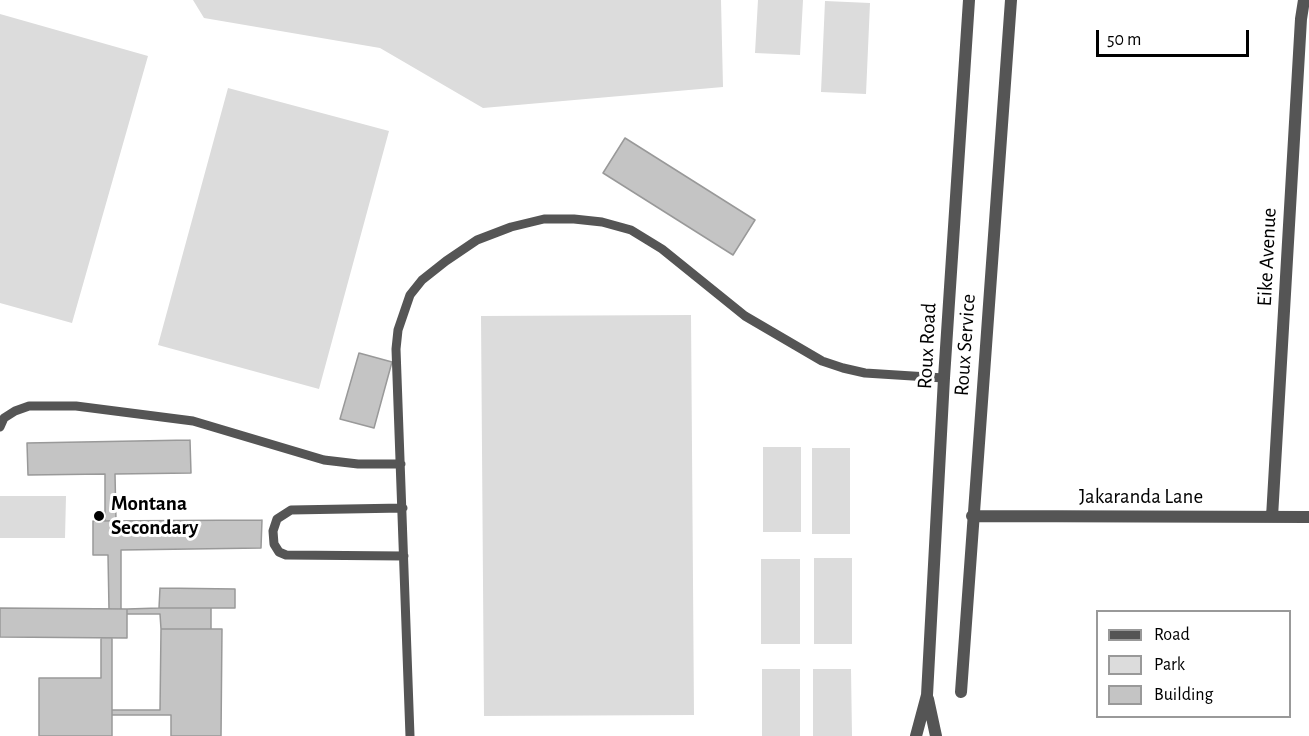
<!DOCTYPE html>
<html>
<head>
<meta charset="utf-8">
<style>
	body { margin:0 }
	#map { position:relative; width:1309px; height:736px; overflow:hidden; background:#fff; font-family:"Alegreya Sans",sans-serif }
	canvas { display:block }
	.legend { position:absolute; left:1096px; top:610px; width:195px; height:108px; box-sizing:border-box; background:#fff; border:2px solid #999; margin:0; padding:8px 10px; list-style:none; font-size:18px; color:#000 }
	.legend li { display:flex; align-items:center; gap:12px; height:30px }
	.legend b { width:30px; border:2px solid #999 }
	.scale { position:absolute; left:1096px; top:30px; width:153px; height:27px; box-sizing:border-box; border:3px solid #000; border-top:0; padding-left:8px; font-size:18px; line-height:21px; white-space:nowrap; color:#000; -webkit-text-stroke:4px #fff; paint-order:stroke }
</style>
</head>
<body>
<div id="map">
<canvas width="1309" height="736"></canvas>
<ul class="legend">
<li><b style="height:8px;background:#555"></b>Road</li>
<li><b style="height:16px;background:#dcdcdc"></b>Park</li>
<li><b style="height:16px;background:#c4c4c4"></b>Building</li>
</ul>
<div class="scale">50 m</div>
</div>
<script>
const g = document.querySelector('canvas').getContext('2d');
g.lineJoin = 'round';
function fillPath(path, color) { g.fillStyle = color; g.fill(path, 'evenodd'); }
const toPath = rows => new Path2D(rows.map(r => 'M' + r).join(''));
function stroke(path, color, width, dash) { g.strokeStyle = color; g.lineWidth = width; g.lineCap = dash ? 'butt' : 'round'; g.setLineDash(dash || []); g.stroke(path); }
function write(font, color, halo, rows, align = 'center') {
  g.font = font + ' "Alegreya Sans",sans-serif'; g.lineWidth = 6; g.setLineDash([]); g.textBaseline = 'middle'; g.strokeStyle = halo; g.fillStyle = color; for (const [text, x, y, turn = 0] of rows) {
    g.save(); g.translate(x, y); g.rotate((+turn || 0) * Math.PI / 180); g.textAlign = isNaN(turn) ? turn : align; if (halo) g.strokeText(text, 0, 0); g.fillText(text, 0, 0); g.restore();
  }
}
fillPath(toPath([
	[193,0,721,0,723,87,483,108,380,48,204,18],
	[758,0,803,0,800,55,755,53],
	[825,1,870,3,866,94,821,92],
	[0,14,148,56,72,323,0,303],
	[228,88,389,131,319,389,158,345],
	[691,315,694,715,484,716,481,316],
	[763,447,801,447,801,532,763,532],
	[812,448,850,448,850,534,812,534],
	[0,496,66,496,65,538,0,538],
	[852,558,852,644,814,644,814,558],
	[761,559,800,559,800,644,761,644],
	[762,669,800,669,800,736,762,736],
	[813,669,851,669,852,736,813,736]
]), '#dcdcdc');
const building = toPath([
	[625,138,755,220,733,255,603,173,625,138],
	[359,353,392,362,374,428,340,419,359,353],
	[190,440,191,473,115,474,116,521,105,521,105,474,28,475,27,443,190,440],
	[262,520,261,548,121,550,121,609,109,609,108,555,93,555,93,521,262,520],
	[160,588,235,589,235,608,159,608,160,588],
	[0,608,127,609,127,638,0,637,0,608],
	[159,608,211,608,211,629,161,629,160,614,127,614,127,609,159,608],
	[161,629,222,629,221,736,171,736,171,715,112,715,112,710,160,710,161,629],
	[101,638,112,638,112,736,39,736,39,678,101,678,101,638]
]);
fillPath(building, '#c4c4c4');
stroke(building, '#999', 1.5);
stroke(toPath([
	[0,427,4,418,15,411,29,406,76,406,193,421,324,460,358,464,401,464],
	[403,508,291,510,277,519,273,531,274,544,279,552,286,555,404,556],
	[410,736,396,349,398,330,410,295,422,280,446,261,477,240,511,227,544,219,574,219,602,222,631,230,662,249,745,316,822,361,843,368,865,373,944,378]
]), '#555', 9);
stroke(toPath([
	[972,516,1309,517],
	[1272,517,1301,19,1304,0],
	[961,692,1011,0]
]), '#555', 12);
stroke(toPath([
	[928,699,936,736],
	[916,736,927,695,944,378,969,0]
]), '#555', 12);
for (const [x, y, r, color] of [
	[99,516,6,"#000"]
]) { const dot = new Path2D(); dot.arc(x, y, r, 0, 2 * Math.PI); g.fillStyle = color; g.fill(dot); stroke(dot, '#fff', 2); }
write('21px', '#000', '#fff', [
	["Eike Avenue",1267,257,-87],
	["Roux Service",965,345,-86],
	["Roux Road",927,346,-87],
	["Jakaranda Lane",1141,497]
]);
write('bold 21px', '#000', '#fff', [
	["Montana",111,504],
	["Secondary",111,528]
], 'left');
</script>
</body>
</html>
